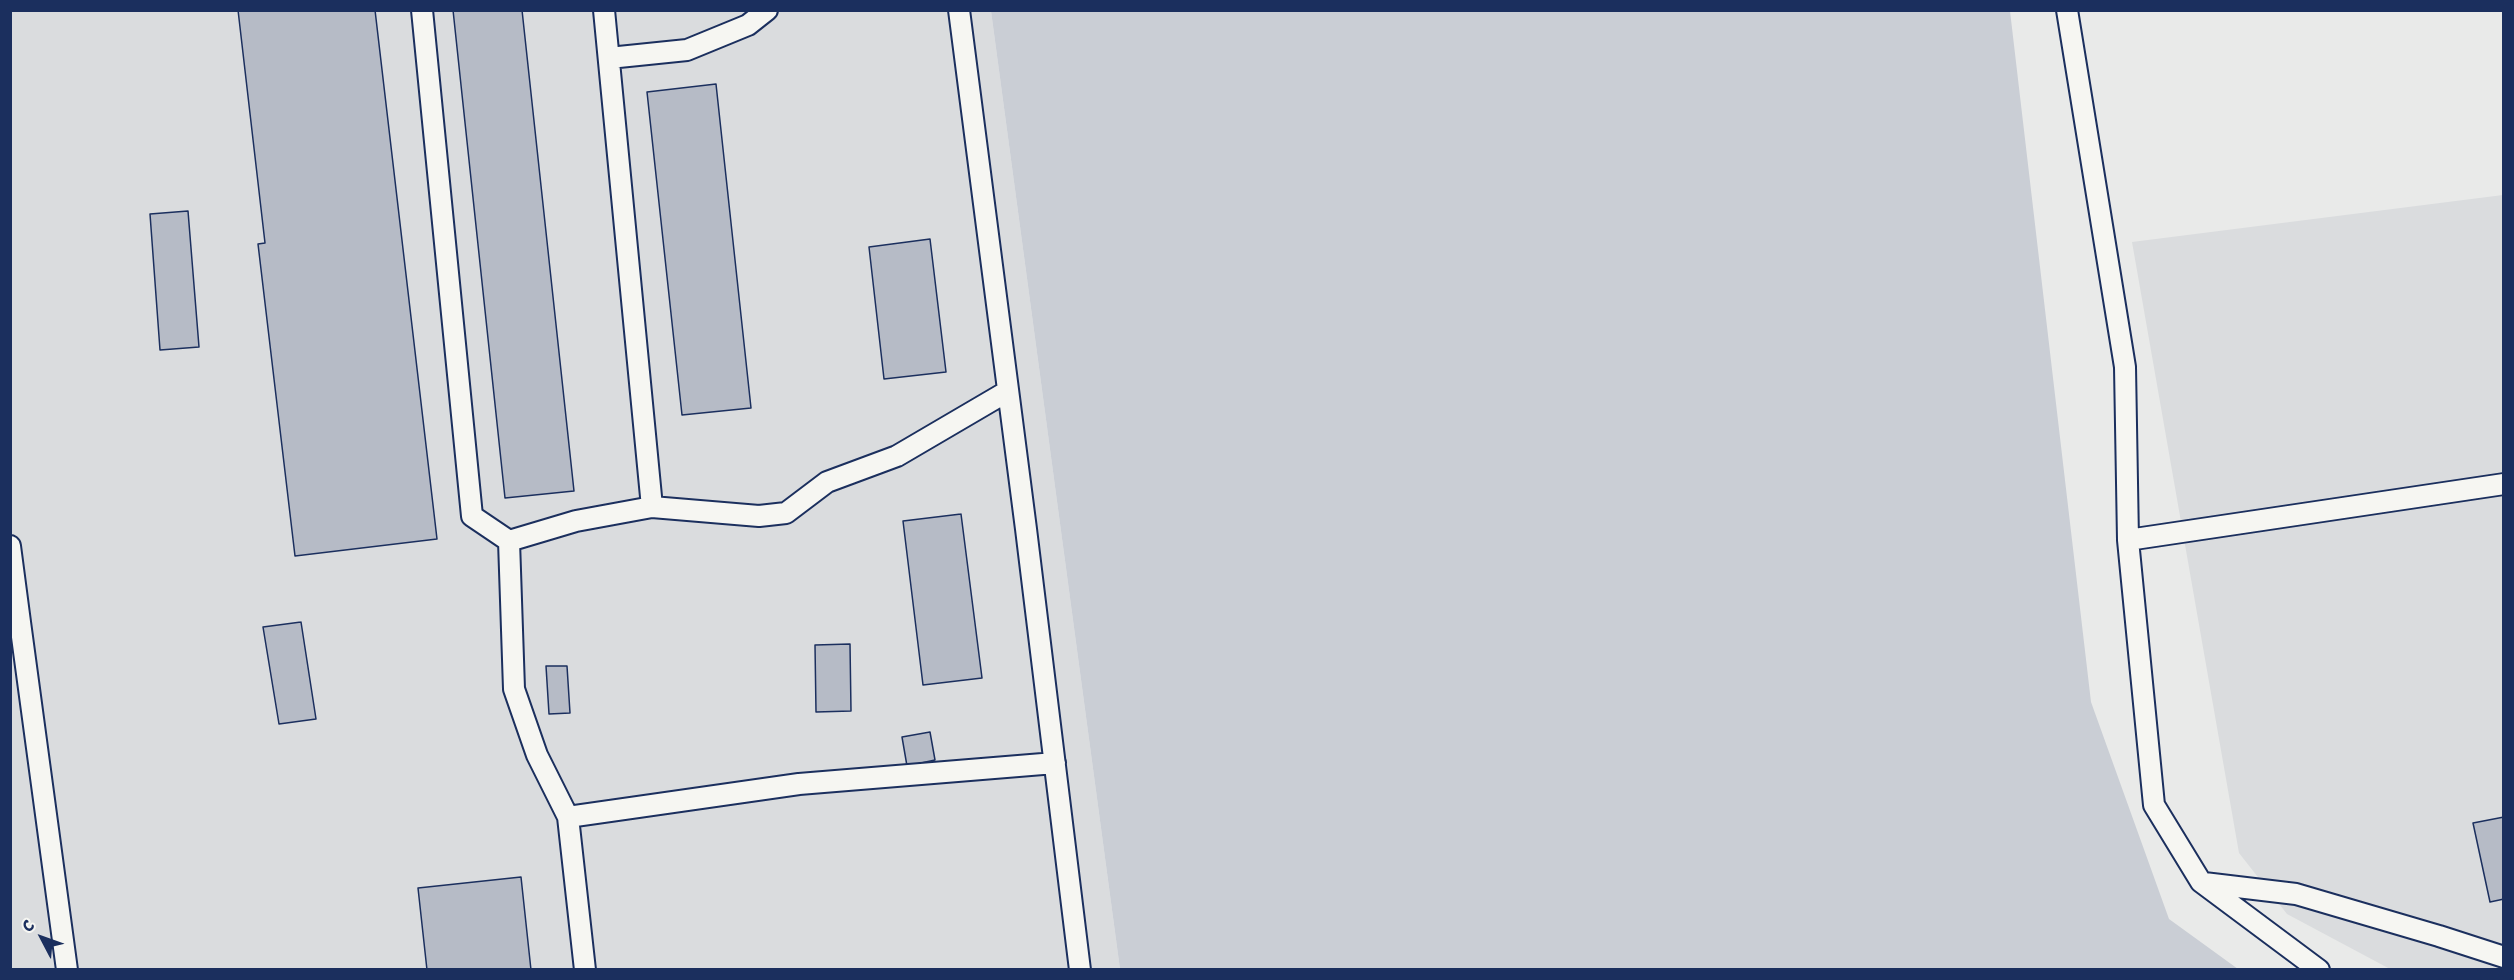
<!DOCTYPE html>
<html>
<head>
<meta charset="utf-8">
<style>
	body { margin:0 }
	#map { position:relative; width:2514px; height:980px; overflow:hidden; background:#e9eae9; font-family:"Shantell Sans",sans-serif }
	canvas { display:block }
	.frame { position:absolute; inset:0; border:12px solid #1b2f5e; pointer-events:none }
	.north { position:absolute; left:12px; top:908px; width:60px; height:60px; -webkit-text-stroke:4px #f6f6f2; paint-order:stroke; rotate:311deg; font-size:16px; font-weight:700; line-height:24px; text-align:center; color:#1b2f5e }
	.north::after { content:''; display:block; margin:auto; width:21px; height:27px; background:#1b2f5e; clip-path:polygon(50% 0,100% 100%,50% 72%,0 100%) }
</style>
</head>
<body>
<div id="map">
<canvas width="2514" height="980"></canvas>
<div class="frame"></div>
<div class="north">С</div>
</div>
<script>
const g = document.querySelector('canvas').getContext('2d');
g.lineJoin = 'round';
function fillPath(path, color) { g.fillStyle = color; g.fill(path, 'evenodd'); }
const toPath = rows => new Path2D(rows.map(r => 'M' + r).join(''));
function stroke(path, color, width, dash) { g.strokeStyle = color; g.lineWidth = width; g.lineCap = dash ? 'butt' : 'round'; g.setLineDash(dash || []); g.stroke(path); }
fillPath(toPath([
	[10,11,991,11,1120,969,11,969],
	[2503,195,2503,969,2390,969,2287,914,2239,853,2132,242]
]), '#dadcde');
fillPath(toPath([
	[991,11,2010,11,2091,702,2169,919,2238,969,1120,969]
]), '#caced5');
const building = toPath([
	[238,10,375,10,437,539,295,556,258,244,265,243,238,10],
	[453,10,522,10,574,491,505,498,453,10],
	[716,84,751,408,682,415,647,92,716,84],
	[188,211,199,347,160,350,150,214,188,211],
	[930,239,946,372,884,379,869,247,930,239],
	[961,514,982,678,923,685,903,521,961,514],
	[301,622,316,719,279,724,263,627,301,622],
	[850,644,851,711,816,712,815,645,850,644],
	[546,666,567,666,570,713,549,714,546,666],
	[930,732,935,760,907,766,902,737,930,732],
	[2504,817,2504,899,2490,902,2473,823,2504,817],
	[521,877,531,970,427,970,418,888,521,877]
]);
fillPath(building, '#b6bbc6');
stroke(building, '#1b2f5e', 1.5);
const lane = toPath([
	[422,10,472,516,509,541],
	[959,10,1026,529,1080,970],
	[2067,10,2125,367,2128,540,2154,805,2201,882,2319,970],
	[609,58,687,50,748,25,767,10],
	[652,507,759,516,786,513,827,482,897,456,1008,391],
	[2128,540,2504,484],
	[509,541,576,521,652,507,604,10],
	[509,541,514,689,537,755,568,817],
	[10,546,20,622,10,623],
	[20,622,67,970],
	[2204,883,2296,894,2439,936,2504,957],
	[585,970,568,817,799,784,1055,763]
]);
stroke(lane, '#1b2f5e', 24);
stroke(lane, '#f6f6f2', 20);
</script>
</body>
</html>
